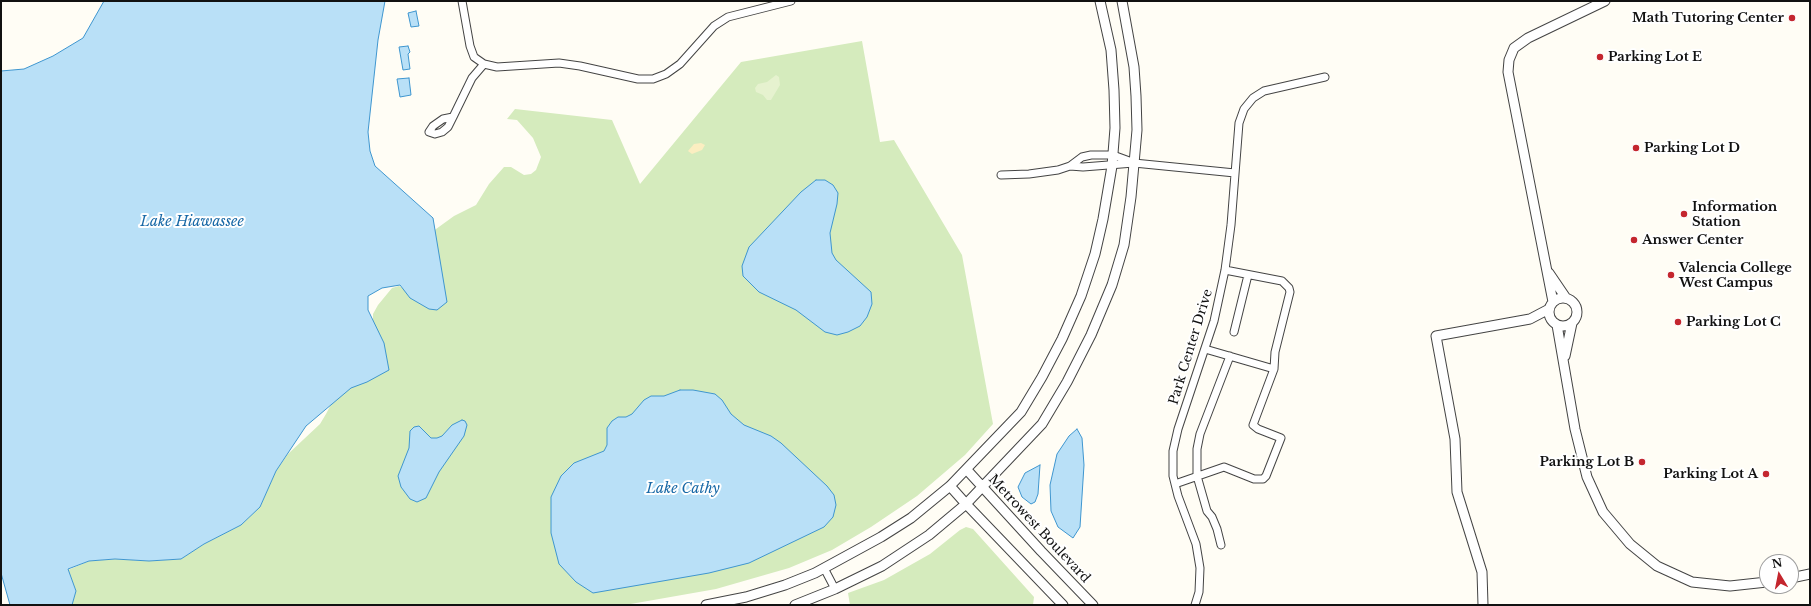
<!DOCTYPE html>
<html>
<head>
<meta charset="utf-8">
<style>
	body { margin:0 }
	#map { position:relative; width:1811px; height:606px; overflow:hidden; background:#fffdf5; font-family:"Libre Baskerville",serif }
	canvas { display:block }
	.frame { position:absolute; inset:0; border:2px solid #111; pointer-events:none }
	.north { position:absolute; left:1759px; top:554px; width:40px; height:40px; box-sizing:border-box; background:#fff; border:1px solid #a0a0a0; border-radius:50%; rotate:350deg; font-size:11px; font-weight:700; line-height:16px; text-align:center; color:#111 }
	.north::after { content:''; display:block; margin:auto; width:14px; height:18px; background:#c4262e; clip-path:polygon(50% 0,100% 100%,50% 72%,0 100%) }
</style>
</head>
<body>
<div id="map">
<canvas width="1811" height="606"></canvas>
<div class="frame"></div>
<div class="north">N</div>
</div>
<script>
const g = document.querySelector('canvas').getContext('2d');
g.lineJoin = 'round';
function fillPath(path, color) { g.fillStyle = color; g.fill(path, 'evenodd'); }
const toPath = rows => new Path2D(rows.map(r => 'M' + r).join(''));
function stroke(path, color, width, dash) { g.strokeStyle = color; g.lineWidth = width; g.lineCap = dash ? 'butt' : 'round'; g.setLineDash(dash || []); g.stroke(path); }
function write(font, color, halo, rows, align = 'center') {
  g.font = font + ' "Libre Baskerville",serif'; g.lineWidth = 4; g.setLineDash([]); g.textBaseline = 'middle'; g.strokeStyle = halo; g.fillStyle = color; for (const [text, x, y, turn = 0] of rows) {
    g.save(); g.translate(x, y); g.rotate((+turn || 0) * Math.PI / 180); g.textAlign = isNaN(turn) ? turn : align; if (halo) g.strokeText(text, 0, 0); g.fillText(text, 0, 0); g.restore();
  }
}
fillPath(toPath([
	[862,41,880,142,894,140,962,255,993,424,965,455,917,496,871,527,832,550,789,568,716,589,625,605,72,605,76,591,68,570,89,561,115,559,149,561,181,559,204,544,241,525,260,507,276,471,288,454,320,424,326,414,373,323,373,314,378,305,392,288,399,286,406,290,425,237,454,216,476,205,489,184,504,167,511,167,524,175,531,174,536,170,541,157,533,138,517,120,507,119,515,109,612,120,640,184,741,62],
	[966,527,973,529,1034,597,1033,605,850,605,848,593,884,580,930,554,960,530]
]), '#d5ebbd');
fillPath(toPath([
	[701,143,705,145,702,150,692,154,688,151,694,144]
]), '#fbeec1');
fillPath(toPath([
	[776,75,779,77,780,85,771,100,767,100,763,95,756,92,755,88,758,84,767,82]
]), '#e6f2cf');
const water = toPath([
	[104,1,385,1,378,40,368,132,370,151,375,166,433,218,447,302,437,310,429,309,410,298,400,285,382,288,368,296,368,310,384,343,389,370,367,382,351,388,306,426,276,471,260,507,241,525,204,544,181,559,149,561,115,559,89,561,68,569,76,591,72,605,10,605,1,573,1,71,24,69,53,56,83,38,104,1],
	[416,11,419,26,411,27,408,13,416,11],
	[408,46,410,52,408,54,410,69,403,70,399,47,408,46],
	[409,78,411,95,400,97,397,79,409,78],
	[816,180,825,180,833,185,838,193,837,204,830,233,832,253,836,260,871,292,872,304,867,317,860,326,848,332,837,335,825,332,796,310,759,292,743,276,742,266,749,247,801,192,816,180],
	[680,390,693,390,715,394,722,400,731,414,744,425,771,436,781,443,827,486,834,495,836,505,833,517,824,527,749,563,709,573,593,593,576,582,559,564,551,533,551,497,561,476,574,463,604,451,607,445,607,428,612,421,618,417,626,417,632,414,644,400,651,396,664,396,680,390],
	[462,420,465,421,467,425,464,436,439,472,426,498,417,502,410,499,401,487,398,476,409,448,410,431,414,427,419,426,431,438,437,438,442,436,452,425,462,420],
	[1077,429,1082,438,1084,465,1080,527,1073,538,1058,527,1051,511,1050,485,1057,454,1069,436,1077,429],
	[1040,465,1038,494,1035,502,1031,504,1022,497,1018,487,1025,473,1040,465]
]);
fillPath(water, '#b9e0f7');
stroke(water, '#3f96cf', 1);
const minor = toPath([
	[462,1,470,46,474,57,484,64,497,67,559,63,580,66,638,79,653,79,666,74,680,64,714,26,728,17,791,1],
	[453,117,448,127,442,132,435,134,429,132,433,126,443,119,453,117,472,78,484,64],
	[1070,166,1083,167,1134,163,1235,173],
	[1001,175,1029,174,1058,170,1070,166,1082,157,1091,155,1113,155,1132,162],
	[1225,270,1282,281,1289,288,1290,292,1275,352,1274,369],
	[1234,332,1248,275],
	[1175,484,1224,467,1254,479,1263,479,1266,476,1281,438,1258,429,1253,425,1274,369,1205,349],
	[1221,545,1217,529,1212,517,1207,511,1197,476,1197,449,1200,434,1230,356],
	[824,568,835,589],
	[1195,605,1199,592,1200,568,1196,544,1178,496,1173,476,1173,451,1178,429,1214,321,1225,270,1231,225,1239,123,1244,109,1253,98,1264,91,1325,77]
]);
const tertiary = toPath([
	[1549,273,1566,298],
	'1549 312a14 14 0 1 1 28 0a14 14 0 1 1-28 0Z',
	[1553,302,1508,72,1509,60,1514,48,1528,38,1605,1],
	[1557,325,1575,429,1587,477,1603,512,1630,544,1657,566,1692,582,1730,586,1767,582],
	[1565,356,1572,323],
	[967,470,1041,551,1093,605],
	[950,486,966,504,1063,605],
	[1791,578,1810,574],
	[706,605,746,597,785,585,815,573,881,537,911,518,950,486,1021,412,1042,377,1062,339,1081,296,1095,254,1103,219,1112,166,1115,128,1114,90,1111,50,1100,1],
	[795,605,835,589,882,566,929,535,966,504,1042,424,1067,382,1091,335,1112,285,1124,245,1131,197,1137,130,1136,96,1134,67,1122,1],
	[1483,605,1482,572,1457,492,1455,439,1436,336,1530,319,1549,309]
]);
stroke(minor, '#444', 9);
stroke(tertiary, '#444', 11);
stroke(minor, '#fff', 7);
stroke(tertiary, '#fff', 9);
for (const [x, y, r, color] of [
	[1792,18,4,"#c4262e"],
	[1600,57,4,"#c4262e"],
	[1636,148,4,"#c4262e"],
	[1684,214,4,"#c4262e"],
	[1634,240,4,"#c4262e"],
	[1671,275,4,"#c4262e"],
	[1678,322,4,"#c4262e"],
	[1642,462,4,"#c4262e"],
	[1766,474,4,"#c4262e"]
]) { const dot = new Path2D(); dot.arc(x, y, r, 0, 2 * Math.PI); g.fillStyle = color; g.fill(dot); stroke(dot, '#fff', 1.5); }
write('bold 13px', '#111', '#fff', [
	["Math Tutoring Center",1784,18,"right"],
	["Parking Lot E",1608,57],
	["Parking Lot D",1644,148],
	["Information",1692,207],
	["Station",1692,222],
	["Answer Center",1642,240],
	["Valencia College",1679,268],
	["West Campus",1679,283],
	["Parking Lot C",1686,322],
	["Parking Lot B",1634,462,"right"],
	["Parking Lot A",1758,474,"right"]
], 'left');
write('13px', '#111', '#fff', [
	["Park Center Drive",1191,347,-73],
	["Metrowest Boulevard",1039,529,47]
]);
write('italic 14px', '#1768a6', '#fff', [
	["Lake Hiawassee",192,222],
	["Lake Cathy",683,489]
]);
</script>
</body>
</html>
